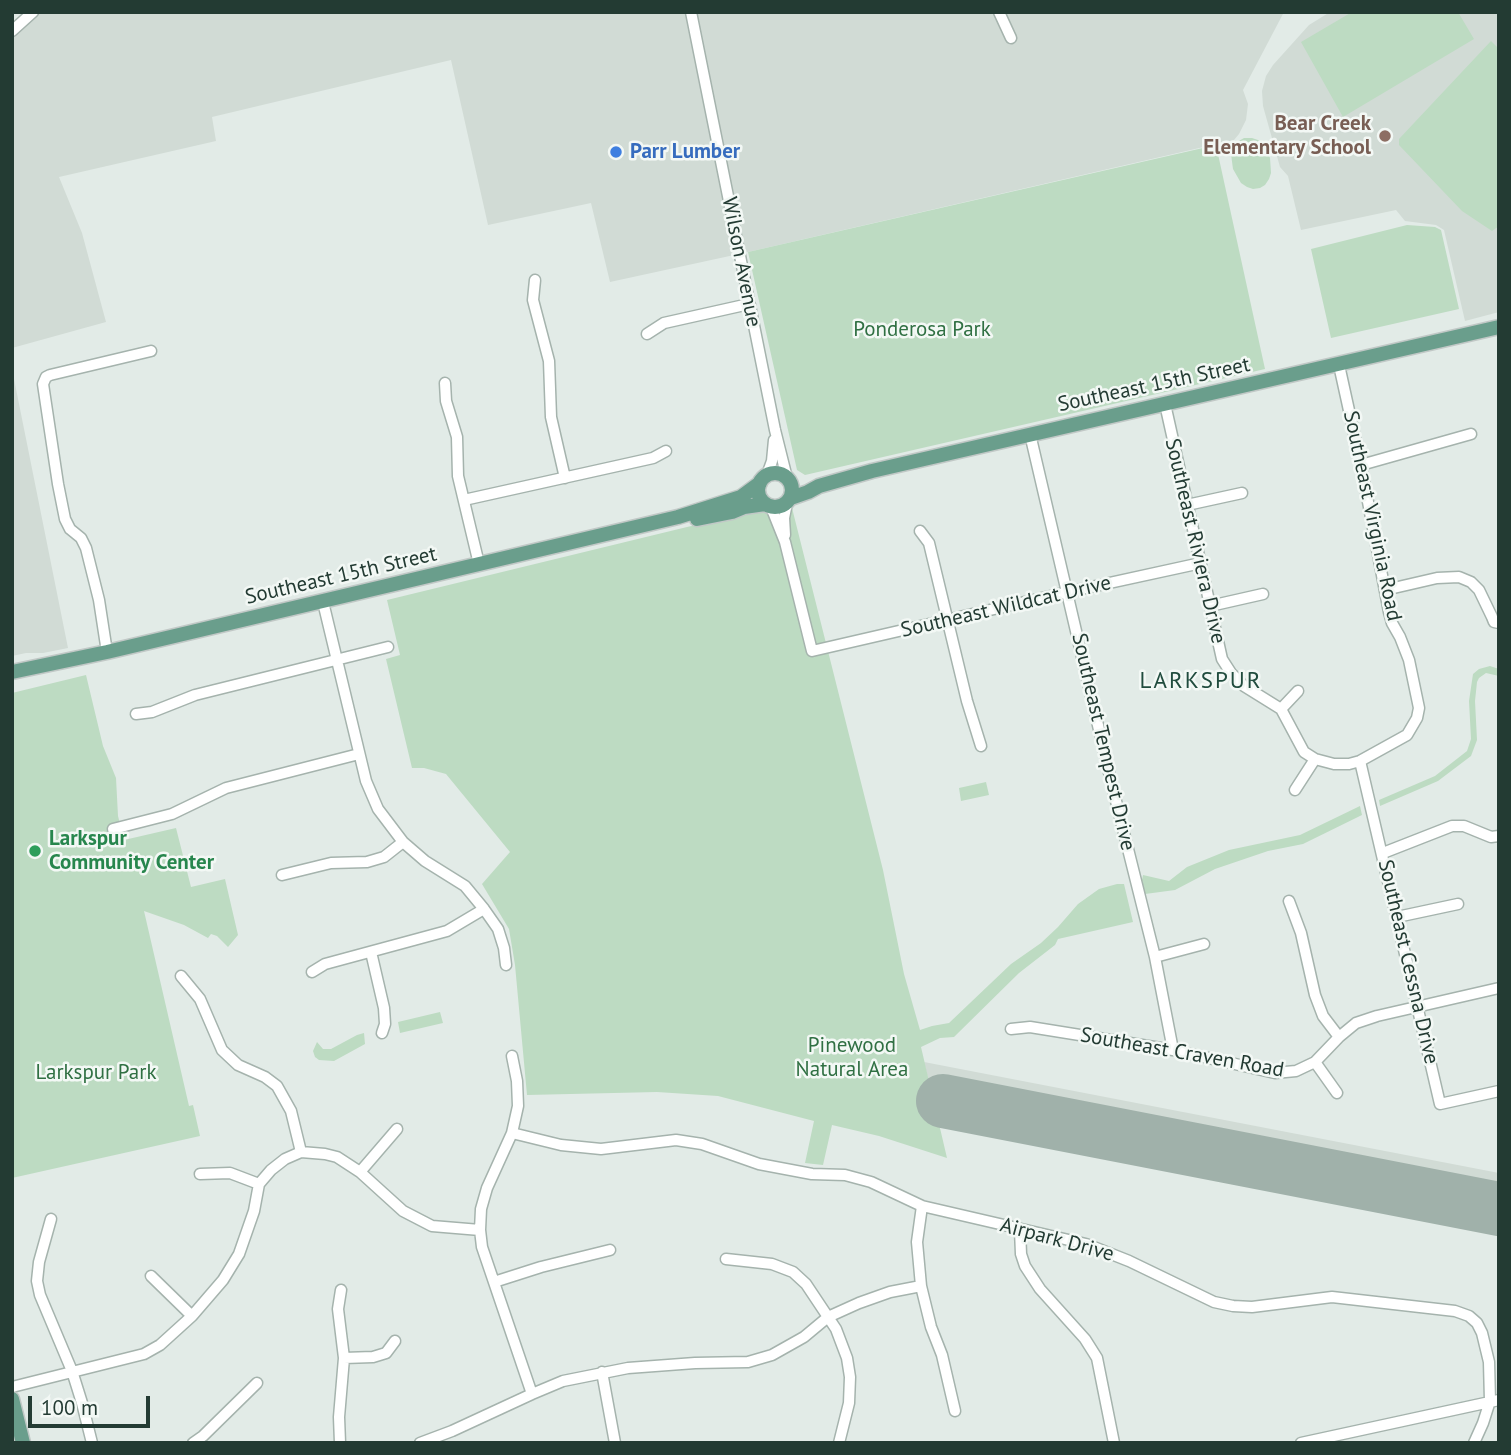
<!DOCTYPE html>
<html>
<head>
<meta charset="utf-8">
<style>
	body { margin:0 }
	#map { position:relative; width:1511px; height:1455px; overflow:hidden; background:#e2ebe7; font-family:"PT Sans",sans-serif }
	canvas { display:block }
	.frame { position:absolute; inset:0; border:14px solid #233b33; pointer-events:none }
	.scale { position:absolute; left:28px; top:1396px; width:122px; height:32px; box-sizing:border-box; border:4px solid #233b33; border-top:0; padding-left:9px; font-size:21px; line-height:24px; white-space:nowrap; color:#233b33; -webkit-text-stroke:5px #f3f8f5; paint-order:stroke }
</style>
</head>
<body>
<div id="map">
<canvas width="1511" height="1455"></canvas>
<div class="frame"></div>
<div class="scale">100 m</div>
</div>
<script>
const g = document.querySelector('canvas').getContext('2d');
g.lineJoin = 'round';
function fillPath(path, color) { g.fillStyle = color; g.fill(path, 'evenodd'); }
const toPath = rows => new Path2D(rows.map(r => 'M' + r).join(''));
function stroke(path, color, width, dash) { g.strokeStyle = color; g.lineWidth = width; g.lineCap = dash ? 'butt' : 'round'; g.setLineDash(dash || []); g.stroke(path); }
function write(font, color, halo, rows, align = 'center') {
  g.font = font + ' "PT Sans",sans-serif'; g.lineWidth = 5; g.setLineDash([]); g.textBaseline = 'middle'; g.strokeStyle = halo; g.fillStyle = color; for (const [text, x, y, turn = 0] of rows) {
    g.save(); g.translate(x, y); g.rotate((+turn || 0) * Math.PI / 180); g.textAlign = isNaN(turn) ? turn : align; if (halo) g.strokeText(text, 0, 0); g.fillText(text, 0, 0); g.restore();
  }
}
fillPath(toPath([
	[26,12,1284,12,1243,90,1248,104,1246,120,1239,134,1234,140,748,252,610,282,591,203,488,225,451,60,212,117,216,141,59,177,82,233,106,322,12,348,12,25],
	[1330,12,1499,12,1499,312,1465,321,1444,230,1436,225,1405,221,1396,210,1301,230,1288,176,1280,167,1263,106,1262,91,1266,76,1273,65,1309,25],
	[12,369,68,648,43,653,26,653,12,656],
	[924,1062,1499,1173,1499,1228,1305,1191,937,1117]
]), '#d1dbd5');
fillPath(toPath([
	[1352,12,1458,12,1474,39,1343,117,1301,42],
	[1491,41,1499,49,1499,226,1492,231,1462,211,1399,145,1399,139],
	[1244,138,1252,138,1258,140,1264,144,1270,158,1271,173,1269,179,1265,185,1260,188,1253,189,1247,187,1241,183,1233,169,1231,154,1233,147,1237,142],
	[1216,145,1265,369,805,475,797,470,748,252],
	[1407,225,1435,227,1441,230,1459,309,1331,338,1311,249],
	[791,504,883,870,904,974,920,1030,932,1026,949,1023,1011,964,1041,943,1058,927,1078,904,1099,889,1117,884,1124,884,1133,922,1058,939,1055,945,1019,973,954,1037,940,1038,921,1047,947,1158,879,1136,832,1125,823,1165,805,1163,814,1121,718,1096,657,1092,527,1095,515,965,509,929,482,884,510,852,446,774,424,768,412,768,386,659,400,655,387,600,687,527],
	[1490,666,1499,669,1499,676,1486,673,1479,678,1477,682,1475,701,1477,740,1471,756,1438,781,1380,806,1379,800,1435,776,1467,751,1471,739,1469,701,1473,674,1479,669],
	[86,675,103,746,116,778,118,816,124,840,176,828,191,887,225,879,238,935,228,947,217,936,211,934,208,938,184,925,144,911,189,1106,193,1105,200,1136,12,1178,12,693],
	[986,782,989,795,961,801,959,788],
	[1360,806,1362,815,1303,844,1268,851,1215,869,1175,890,1145,894,1142,880,1143,875,1169,881,1187,867,1229,850,1300,835],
	[440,1012,443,1023,400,1033,398,1022],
	[364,1033,365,1044,334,1061,319,1060,315,1057,313,1051,317,1042,323,1049,331,1049,357,1035]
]), '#bddbc2');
stroke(toPath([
	[943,1101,1499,1209]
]), '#a0b1aa', 54);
const minor = toPath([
	[691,12,775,430,787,478],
	[999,12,1011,38],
	[12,31,33,12],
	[535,280,533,300,549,361,551,417,565,478],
	[647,334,664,323,749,304],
	[445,383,446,401,457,437,458,476,479,564],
	[1165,404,1222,659,1231,673,1244,686,1281,709,1304,752,1315,759,1334,764,1349,764,1360,761,1407,735,1417,718,1419,708,1409,660,1400,637,1392,623,1389,612,1361,465,1339,365],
	[1030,434,1111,781,1155,957,1173,1050],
	[1361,465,1471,434],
	[767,475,772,461,774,440],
	[464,500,653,458,666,451],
	[1187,505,1242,493],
	[771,507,785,542,812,651,1068,592,1201,563],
	[920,531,929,543,967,701,981,746],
	[785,535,784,518,787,503],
	[1385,590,1437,578,1459,577,1471,582,1479,590,1492,617,1494,622,1499,623],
	[323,602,366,781,378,809,403,842,425,861,465,886,484,909,498,929,504,948,506,965],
	[1210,606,1263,594],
	[107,652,99,600,86,548,81,538,70,529,65,519,58,484,43,384,46,377,50,375,151,351],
	[1281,709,1298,691],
	[136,714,152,712,195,695,388,647],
	[1360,761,1440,1104,1499,1091],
	[1295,790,1315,759],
	[113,829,172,814,226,788,359,754],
	[1383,853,1452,826,1464,826,1491,837,1499,836],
	[282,875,331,863,367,862,384,857,403,842],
	[1289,901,1301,933,1315,995,1323,1016,1339,1037],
	[1397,917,1458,904],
	[371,952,384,1008,385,1024,382,1033],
	[1155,957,1204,944],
	[312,972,325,964,447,931,484,909],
	[181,976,200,999,222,1050,238,1065,265,1077,277,1086,291,1111,301,1152],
	[1011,1029,1030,1027,1173,1050,1275,1073,1296,1071,1315,1062,1339,1037,1356,1023,1377,1016,1499,988],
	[512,1056,517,1081,518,1106,512,1133,487,1188,481,1209,480,1230,482,1247,532,1394],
	[1315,1062,1337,1093],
	[512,1133,561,1145,601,1149,676,1140,702,1144,759,1164,812,1174,845,1175,871,1182,922,1206,1086,1244,1129,1261,1214,1302,1233,1306,1252,1307,1332,1297,1455,1311,1469,1316,1477,1323,1482,1333,1489,1362,1490,1401,1483,1423,1474,1443],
	[360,1172,397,1129],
	[200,1174,230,1173,259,1184],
	[922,1206,917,1242,921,1286,931,1327,942,1355,955,1411],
	[51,1219,39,1262,37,1281,40,1295,72,1371,82,1403,92,1443],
	[1020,1230,1021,1254,1025,1266,1040,1289,1085,1339,1097,1358,1114,1443],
	[726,1259,772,1264,793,1272,806,1284,836,1329,847,1358,850,1377,849,1403,839,1443],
	[151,1276,192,1316],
	[494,1282,541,1267,610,1250],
	[344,1358,373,1357,386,1353,395,1341],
	[602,1372,615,1443],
	[12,1387,144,1354,160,1345,192,1316,223,1280,239,1254,254,1211,259,1184,271,1170,285,1159,301,1152,325,1154,337,1157,360,1172,403,1211,432,1226,480,1230],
	[193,1443,203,1436,257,1383],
	[340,1443,339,1417,344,1358,338,1309,341,1290],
	[420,1443,452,1431,532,1394,563,1381,628,1368,695,1363,748,1362,772,1355,804,1337,828,1317,859,1303,890,1292,921,1286],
	[1301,1443,1499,1400]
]);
const major = toPath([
	'758 490a17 17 0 1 1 34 0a17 17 0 1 1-34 0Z',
	[791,498,808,492,819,486,872,471,1499,327],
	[697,519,732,512,744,507,765,504],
	[12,672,107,652,678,517,741,497,760,483],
	[12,1399,23,1443]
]);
stroke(minor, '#a5b3ad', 13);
stroke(major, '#c1c8c6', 17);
stroke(minor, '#fff', 10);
stroke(major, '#6a9e8c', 14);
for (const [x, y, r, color] of [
	[1385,136,7,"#8d6e63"],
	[616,152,7,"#3f7fe0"],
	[35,851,7,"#2e9e5b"]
]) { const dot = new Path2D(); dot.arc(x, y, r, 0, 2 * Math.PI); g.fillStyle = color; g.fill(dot); stroke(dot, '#f3f8f5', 2.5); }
write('bold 21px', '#785e54', '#f3f8f5', [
	["Bear Creek",1371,124],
	["Elementary School",1371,148]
], 'right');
write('bold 21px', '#366cbe', '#f3f8f5', [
	["Parr Lumber",630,152]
], 'left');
write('21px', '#233b33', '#f3f8f5', [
	["Wilson Avenue",741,262,79],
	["Southeast 15th Street",1154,385,-12],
	["Southeast Virginia Road",1372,516,78],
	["Southeast Riviera Drive",1195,541,77],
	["Southeast 15th Street",341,576,-13],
	["Southeast Wildcat Drive",1006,607,-13],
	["Southeast Tempest Drive",1103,742,77],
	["Southeast Cessna Drive",1408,962,77],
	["Southeast Craven Road",1182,1053,10],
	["Airpark Drive",1057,1240,15]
]);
write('21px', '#307043', '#f3f8f5', [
	["Ponderosa Park",922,330],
	["Pinewood",852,1046],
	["Natural Area",852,1070],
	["Larkspur Park",96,1073]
]);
write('bold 21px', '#27864d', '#f3f8f5', [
	["Larkspur",49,839],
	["Community Center",49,863]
], 'left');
g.letterSpacing = '2px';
write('23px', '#214c3e', '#f3f8f5', [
	["LARKSPUR",1201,681]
]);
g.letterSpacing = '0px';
</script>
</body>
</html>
